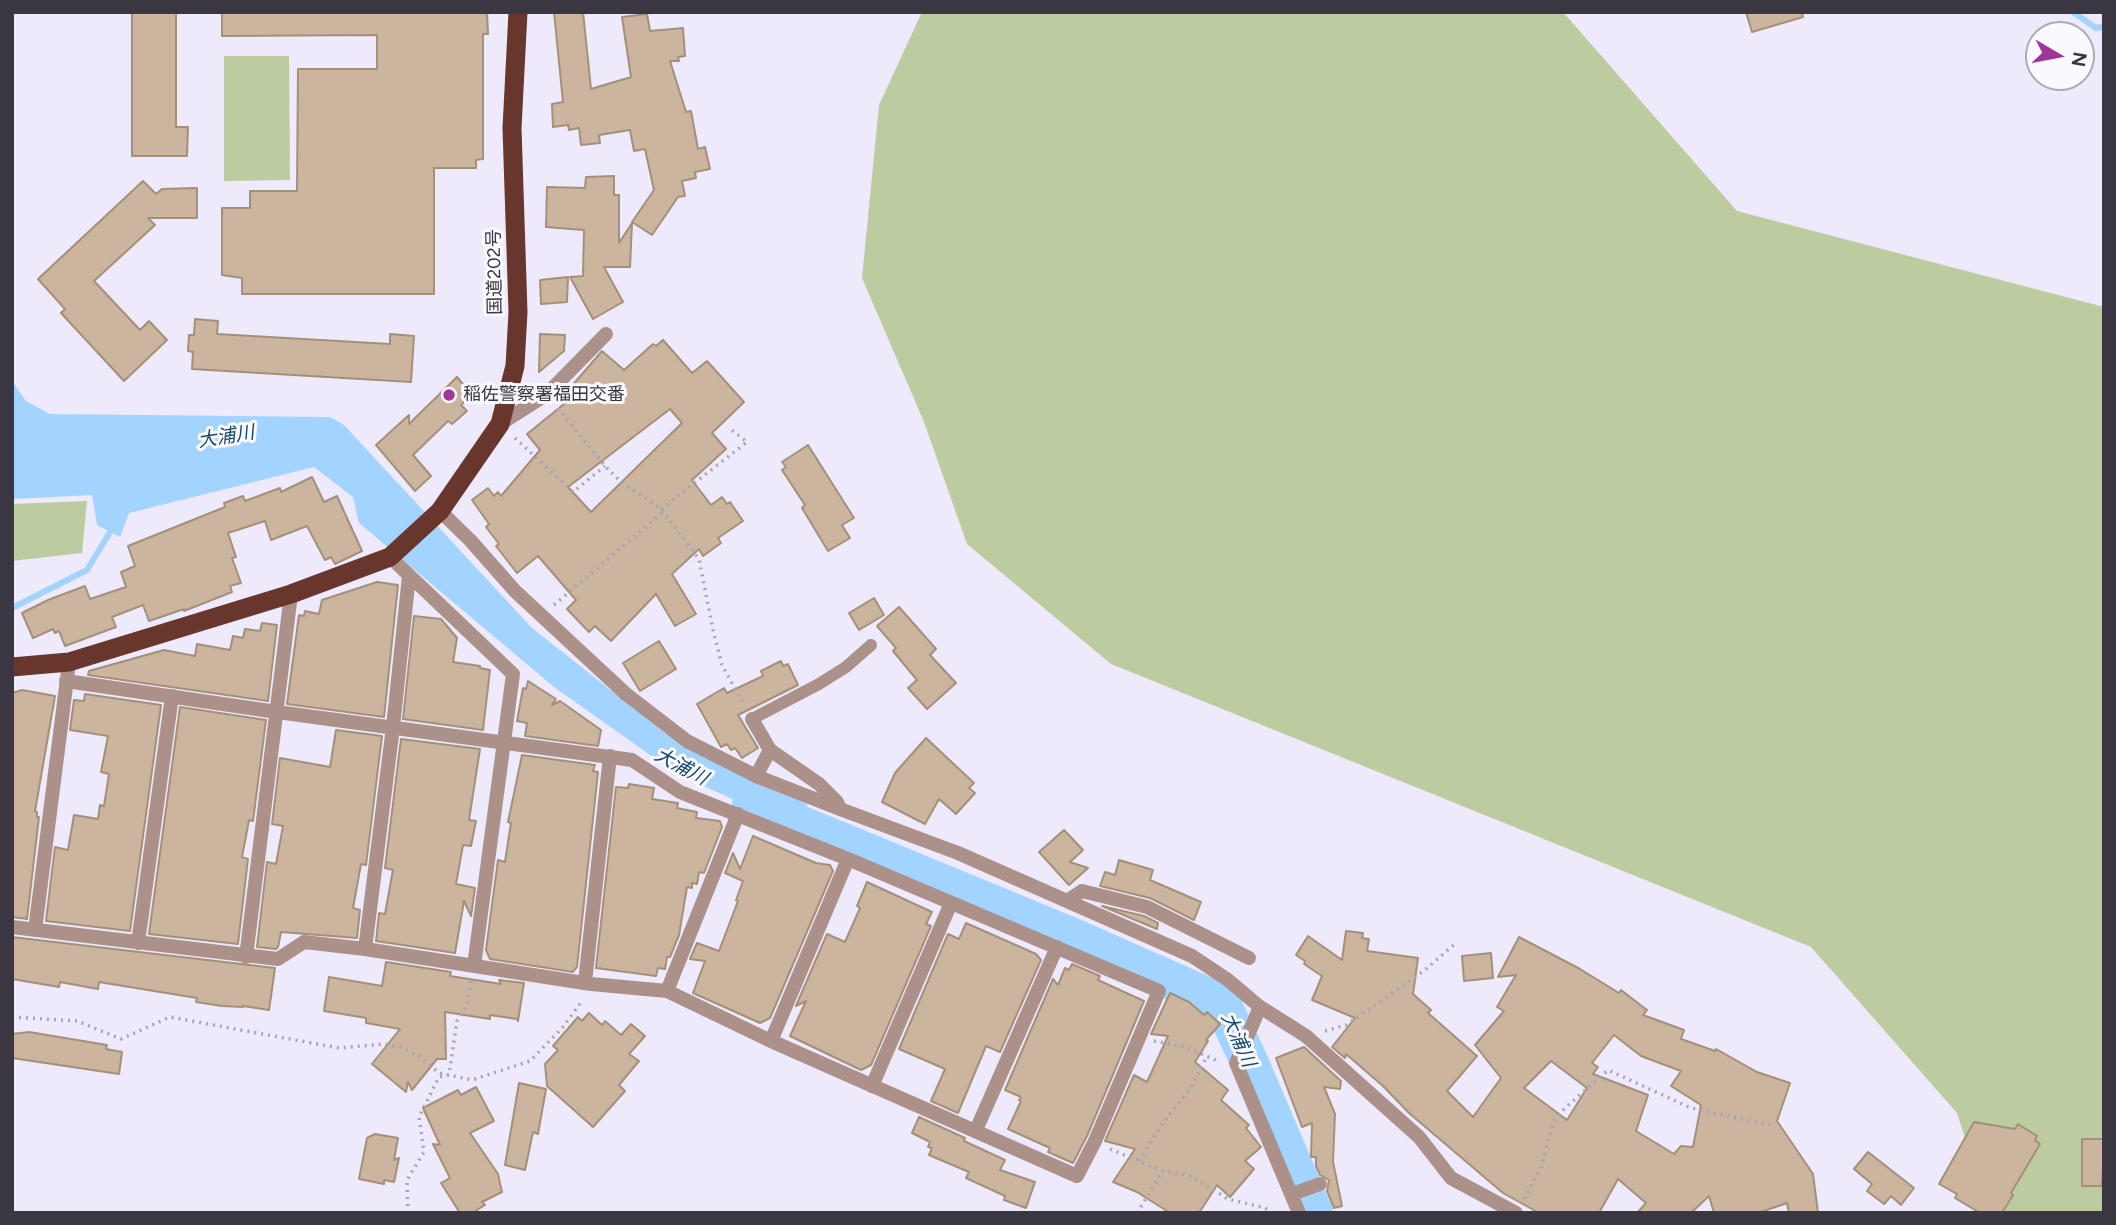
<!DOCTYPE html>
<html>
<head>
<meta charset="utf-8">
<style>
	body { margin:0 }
	#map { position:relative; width:2116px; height:1225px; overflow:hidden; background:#eeeafb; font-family:Figtree,sans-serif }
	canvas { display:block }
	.frame { position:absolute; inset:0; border:14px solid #3a3742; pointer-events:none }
	.north { position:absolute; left:2025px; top:21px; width:70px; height:70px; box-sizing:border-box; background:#faf9ff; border:2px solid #adabb3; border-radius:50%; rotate:100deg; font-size:19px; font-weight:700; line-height:28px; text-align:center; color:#3a3742 }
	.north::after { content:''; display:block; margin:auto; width:24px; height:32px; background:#a03698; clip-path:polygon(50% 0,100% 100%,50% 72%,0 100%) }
</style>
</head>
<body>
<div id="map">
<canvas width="2116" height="1225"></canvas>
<div class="frame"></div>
<div class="north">N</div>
</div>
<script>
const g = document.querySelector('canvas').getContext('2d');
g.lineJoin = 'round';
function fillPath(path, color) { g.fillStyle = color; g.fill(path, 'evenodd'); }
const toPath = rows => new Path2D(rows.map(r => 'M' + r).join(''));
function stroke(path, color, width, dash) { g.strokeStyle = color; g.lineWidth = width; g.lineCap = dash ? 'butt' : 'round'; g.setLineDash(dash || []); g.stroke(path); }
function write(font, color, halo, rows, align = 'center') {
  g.font = font + ' Figtree,"Noto Sans JP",sans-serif'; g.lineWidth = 6; g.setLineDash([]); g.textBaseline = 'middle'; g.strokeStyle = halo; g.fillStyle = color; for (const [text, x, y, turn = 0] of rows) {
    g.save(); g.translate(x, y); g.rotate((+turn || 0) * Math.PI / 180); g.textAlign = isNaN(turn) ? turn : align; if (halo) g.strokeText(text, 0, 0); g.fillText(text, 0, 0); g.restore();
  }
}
fillPath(toPath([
	[922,12,1563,12,1737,211,2104,307,2104,1213,1989,1213,1957,1113,1811,947,1111,664,967,544,924,422,862,278,879,105],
	[224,56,289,56,290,180,224,181],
	[87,501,82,553,12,561,12,504]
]), '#bccca0');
fillPath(toPath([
	[12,381,26,401,50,414,330,417,344,425,532,628,665,733,807,804,799,829,677,774,554,687,359,523,353,497,314,467,129,513,120,537,97,525,92,495,12,499]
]), '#a3d3ff');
stroke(toPath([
	[2073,12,2096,28,2101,27,2104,29],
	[12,608,87,570,113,527]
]), '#a3d3ff', 6);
stroke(toPath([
	[751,804,1066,934,1222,1003,1248,1059,1314,1213]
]), '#a3d3ff', 38);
const building = toPath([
	[132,12,176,12,176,127,188,127,187,156,132,156,132,12],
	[222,12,487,12,488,34,483,34,483,159,476,160,476,168,434,168,434,294,242,294,242,278,222,275,222,208,250,208,250,191,297,191,298,69,377,69,377,35,222,36,222,12],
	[554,12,583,12,591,89,631,77,622,17,647,14,650,31,683,28,685,56,678,57,679,61,670,61,686,112,691,111,698,149,705,147,710,169,695,172,696,178,682,181,685,196,678,197,652,235,632,222,654,190,645,149,634,151,630,130,599,135,600,143,581,145,579,128,569,130,568,125,553,127,552,104,563,102,554,12],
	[1746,12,1802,12,1803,17,1752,32,1746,12],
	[614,176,614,195,619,195,619,243,632,223,630,267,604,267,623,302,593,319,570,277,583,276,584,230,546,227,547,187,585,188,586,177,614,176],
	[143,181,156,194,162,189,197,188,197,218,148,218,155,225,94,281,140,330,149,321,167,340,124,381,61,313,65,309,38,279,143,181],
	[568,277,567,302,541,304,540,280,568,277],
	[195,319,218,321,217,334,390,344,390,334,414,336,411,382,192,369,193,352,188,351,189,335,194,335,195,319],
	[540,334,565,335,564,351,539,372,540,334],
	[663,340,692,373,707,361,744,402,712,433,726,449,692,480,711,505,722,497,727,504,730,502,743,521,718,538,721,543,703,556,699,549,672,574,696,614,675,626,656,594,611,641,595,626,589,632,567,609,576,600,538,556,517,573,496,546,499,544,486,527,489,524,472,500,488,488,494,496,498,492,501,496,540,450,527,434,569,400,564,395,602,351,624,370,653,344,656,346,663,340],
	[670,409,682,423,591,512,568,487,670,409],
	[457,377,472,395,461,405,467,411,452,424,448,421,413,455,431,476,415,491,376,445,409,415,409,424,457,377],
	[808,445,854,518,842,525,850,538,828,551,802,508,805,505,782,470,786,467,782,462,808,445],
	[312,477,324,502,337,496,362,551,335,564,331,557,325,560,307,526,271,540,265,521,228,533,236,557,232,558,241,583,230,586,232,592,184,611,184,609,149,621,143,605,112,617,116,627,65,646,59,631,55,633,53,629,33,638,22,613,48,600,85,586,90,599,126,587,121,572,135,566,128,546,225,507,224,503,243,496,245,501,280,488,281,492,312,477],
	[377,582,398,585,384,717,287,704,299,615,304,616,305,611,319,614,322,600,377,582],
	[874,598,884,615,859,630,849,613,874,598],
	[899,607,936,649,930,655,956,683,927,709,908,688,917,680,893,651,896,648,877,626,899,607],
	[414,616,441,619,457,638,453,662,480,666,480,668,490,670,483,730,403,719,414,616],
	[262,623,277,625,268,701,88,675,89,671,164,650,195,656,197,644,230,650,233,636,243,638,245,629,260,631,262,623],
	[659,641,676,669,640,691,623,663,659,641],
	[781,661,783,666,788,664,798,685,738,715,758,748,742,758,735,748,731,750,727,744,721,747,697,704,724,688,727,693,763,676,761,671,781,661],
	[528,681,556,699,552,705,560,701,601,730,598,746,525,736,527,723,517,721,523,688,526,689,528,681],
	[22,690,55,696,35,811,37,812,37,817,39,817,27,919,12,917,12,693,22,690],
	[85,694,161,705,130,931,46,921,55,847,68,850,74,815,98,819,100,805,104,806,109,774,101,772,108,736,70,730,74,700,84,701,85,694],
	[180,707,266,720,253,821,249,820,242,857,248,859,238,944,149,934,180,707],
	[336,730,382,736,366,865,361,864,353,908,360,910,357,938,281,932,278,947,276,949,257,947,267,862,276,864,283,826,272,824,280,758,330,767,336,730],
	[926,738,974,783,969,788,975,793,956,814,939,799,925,824,882,802,895,773,926,738],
	[401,739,480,749,469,820,476,821,471,846,463,845,456,884,475,888,471,916,464,901,455,953,376,941,379,913,385,914,393,870,385,868,401,739],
	[522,755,595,765,593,771,598,772,577,967,573,972,490,959,486,950,498,860,505,862,511,823,508,822,522,755],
	[629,784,654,788,652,799,678,803,677,808,697,812,696,818,720,821,722,827,704,873,699,872,697,884,692,883,692,888,687,887,679,935,670,957,667,957,665,969,658,968,656,976,596,968,616,787,628,788,629,784],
	[1064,830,1083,850,1070,862,1088,868,1069,885,1039,852,1064,830],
	[753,836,816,863,830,865,833,871,770,1018,760,1023,693,993,705,961,690,959,697,943,719,951,738,901,736,900,743,881,725,873,733,853,740,869,753,836],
	[1119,860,1153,870,1150,880,1201,902,1194,920,1150,898,1100,886,1105,872,1115,875,1119,860],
	[867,882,932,912,926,924,931,926,871,1065,861,1070,790,1036,806,1001,796,1006,827,934,845,942,860,908,857,906,867,882],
	[1102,906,1144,916,1158,923,1157,929,1102,906],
	[966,923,1036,954,1041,960,1000,1052,986,1046,958,1113,931,1101,945,1069,899,1049,948,934,959,939,966,923],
	[1346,931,1363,933,1362,938,1369,939,1367,951,1418,958,1413,994,1431,1010,1428,1013,1477,1056,1447,1091,1473,1117,1501,1078,1475,1045,1504,1011,1497,1007,1516,975,1498,977,1519,937,1580,969,1619,993,1621,990,1647,1010,1643,1015,1684,1030,1681,1039,1715,1051,1716,1049,1757,1072,1790,1083,1777,1121,1813,1174,1818,1213,1789,1213,1787,1203,1758,1213,1714,1213,1709,1196,1691,1213,1637,1213,1646,1203,1618,1179,1599,1213,1539,1213,1503,1193,1409,1113,1383,1086,1346,1054,1345,1058,1332,1047,1355,1018,1312,1000,1322,976,1304,964,1305,961,1296,955,1308,936,1342,960,1346,931],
	[1614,1035,1641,1056,1681,1071,1671,1086,1701,1105,1693,1147,1681,1146,1674,1154,1636,1131,1648,1095,1593,1074,1598,1067,1592,1063,1614,1035],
	[1551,1061,1587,1088,1567,1120,1524,1088,1551,1061],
	[12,937,275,968,269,1010,243,1006,243,1007,222,1006,196,1002,197,998,99,982,98,989,60,982,59,987,12,979,12,937],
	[1491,953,1493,978,1464,981,1462,956,1491,953],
	[386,962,451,972,450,976,501,984,499,980,524,983,518,1021,517,1019,490,1015,490,1019,445,1012,446,1059,437,1059,412,1090,408,1082,406,1092,372,1064,400,1029,366,1023,366,1018,324,1011,329,977,382,986,386,962],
	[1072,964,1100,976,1098,980,1144,1001,1087,1136,1073,1163,1048,1152,1050,1148,1008,1129,1021,1101,1019,1100,1021,1097,1005,1090,1053,979,1058,985,1065,968,1069,970,1072,964],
	[1170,993,1189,1002,1204,1015,1207,1012,1220,1024,1206,1040,1208,1041,1195,1062,1228,1090,1221,1100,1249,1125,1246,1128,1261,1147,1245,1161,1254,1169,1230,1197,1217,1185,1199,1213,1170,1213,1137,1192,1113,1182,1135,1149,1105,1141,1134,1075,1147,1082,1168,1036,1151,1034,1170,993],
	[589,1013,602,1025,605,1021,621,1035,631,1024,645,1036,629,1054,639,1061,619,1085,625,1091,593,1127,547,1086,545,1064,558,1050,553,1046,578,1017,582,1021,589,1013],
	[29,1032,107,1045,106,1049,122,1052,119,1074,12,1058,12,1034,29,1032],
	[1304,1047,1341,1081,1340,1089,1324,1087,1335,1114,1333,1162,1342,1206,1334,1208,1327,1191,1329,1180,1320,1175,1316,1166,1316,1157,1311,1157,1312,1123,1302,1127,1276,1058,1304,1047],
	[519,1083,546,1089,538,1134,533,1132,525,1170,505,1165,519,1083],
	[476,1087,494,1121,470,1133,498,1174,502,1192,482,1202,485,1205,472,1213,460,1213,441,1183,450,1178,433,1144,440,1145,423,1108,458,1090,461,1095,476,1087],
	[919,1117,965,1138,964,1141,1005,1160,1000,1170,1035,1182,1026,1208,1004,1200,1005,1196,966,1178,969,1172,929,1155,932,1148,928,1147,930,1142,912,1133,919,1117],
	[1974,1122,2015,1129,2018,1124,2037,1136,2035,1140,2040,1144,2011,1193,2013,1195,2002,1213,1980,1213,1955,1198,1957,1194,1939,1184,1974,1122],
	[375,1134,398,1138,394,1160,399,1158,394,1182,384,1180,384,1184,359,1179,367,1138,375,1134],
	[2082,1139,2104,1139,2102,1186,2082,1186,2082,1139],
	[1868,1152,1914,1188,1901,1205,1891,1196,1884,1204,1867,1191,1872,1184,1854,1169,1868,1152]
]);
fillPath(building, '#cbb59f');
stroke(building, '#a4907a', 2);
stroke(toPath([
	[558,408,605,466,621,482,661,509,699,559,713,630,722,665,744,705],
	[515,438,573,492,605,466],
	[661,509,747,442,729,428],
	[554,605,662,513],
	[12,1017,77,1021,121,1039,170,1017,339,1048,385,1044,400,1047,419,1056,439,1073,472,1080,530,1061,563,1027,582,1001],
	[1325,1031,1346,1025,1425,970,1457,942],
	[1154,1041,1185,1047,1220,1062],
	[1110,1149,1163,1171,1189,1175,1228,1199,1265,1208,1272,1213],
	[1139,1161,1163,1123,1192,1086,1206,1058],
	[1524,1199,1541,1167,1554,1121,1564,1109,1608,1070,1691,1108,1775,1126],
	[408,1213,407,1180,424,1152,419,1117,439,1077,449,1075,457,1021,467,1006,471,981],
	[1137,1213,1163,1171]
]), '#a7a3b2', 3.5, [2, 5]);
stroke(toPath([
	[752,719,819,684,846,667,871,645]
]), '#ac908a', 12);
stroke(toPath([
	[500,424,547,394,606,334],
	[440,511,470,540,515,591,626,694,687,741,756,776,840,809],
	[390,557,513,674,474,966],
	[752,719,770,750,819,784,837,802,840,809,958,853,1067,901,1082,891,1147,907,1249,958],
	[756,776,770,750],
	[1067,901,1192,956,1228,980,1260,1007,1306,1036,1419,1137,1451,1178,1516,1213],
	[12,927,278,959,304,942,365,949,591,984,667,991,771,1041,1077,1176,1095,1141,1159,991,848,859,680,792,632,760,277,712,66,681],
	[35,930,68,671],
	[138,943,172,696],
	[365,949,393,727,409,576],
	[246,957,291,594],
	[585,982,610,756],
	[667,991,738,814],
	[1260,1007,1236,1063,1299,1213],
	[771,1041,848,859],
	[872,1086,951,903],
	[976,1130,1057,947],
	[1292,1194,1320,1184]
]), '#ac908a', 14);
stroke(toPath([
	[12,667,69,662,291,594,390,557,440,511,500,424,515,366,518,312,512,128,518,12]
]), '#68362d', 19);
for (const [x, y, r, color] of [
	[449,395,7,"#a03698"]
]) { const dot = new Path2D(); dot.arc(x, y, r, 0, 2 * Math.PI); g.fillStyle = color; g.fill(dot); stroke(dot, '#faf9ff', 2.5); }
write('18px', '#3a3742', '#faf9ff', [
	["国道202号",495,272,-91]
]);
write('18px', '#3a3742', '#faf9ff', [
	["稲佐警察署福田交番",463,395]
], 'left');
write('italic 19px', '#134870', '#faf9ff', [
	["大浦川",226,437,-9],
	["大浦川",681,767,28],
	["大浦川",1238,1040,66]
]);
</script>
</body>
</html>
